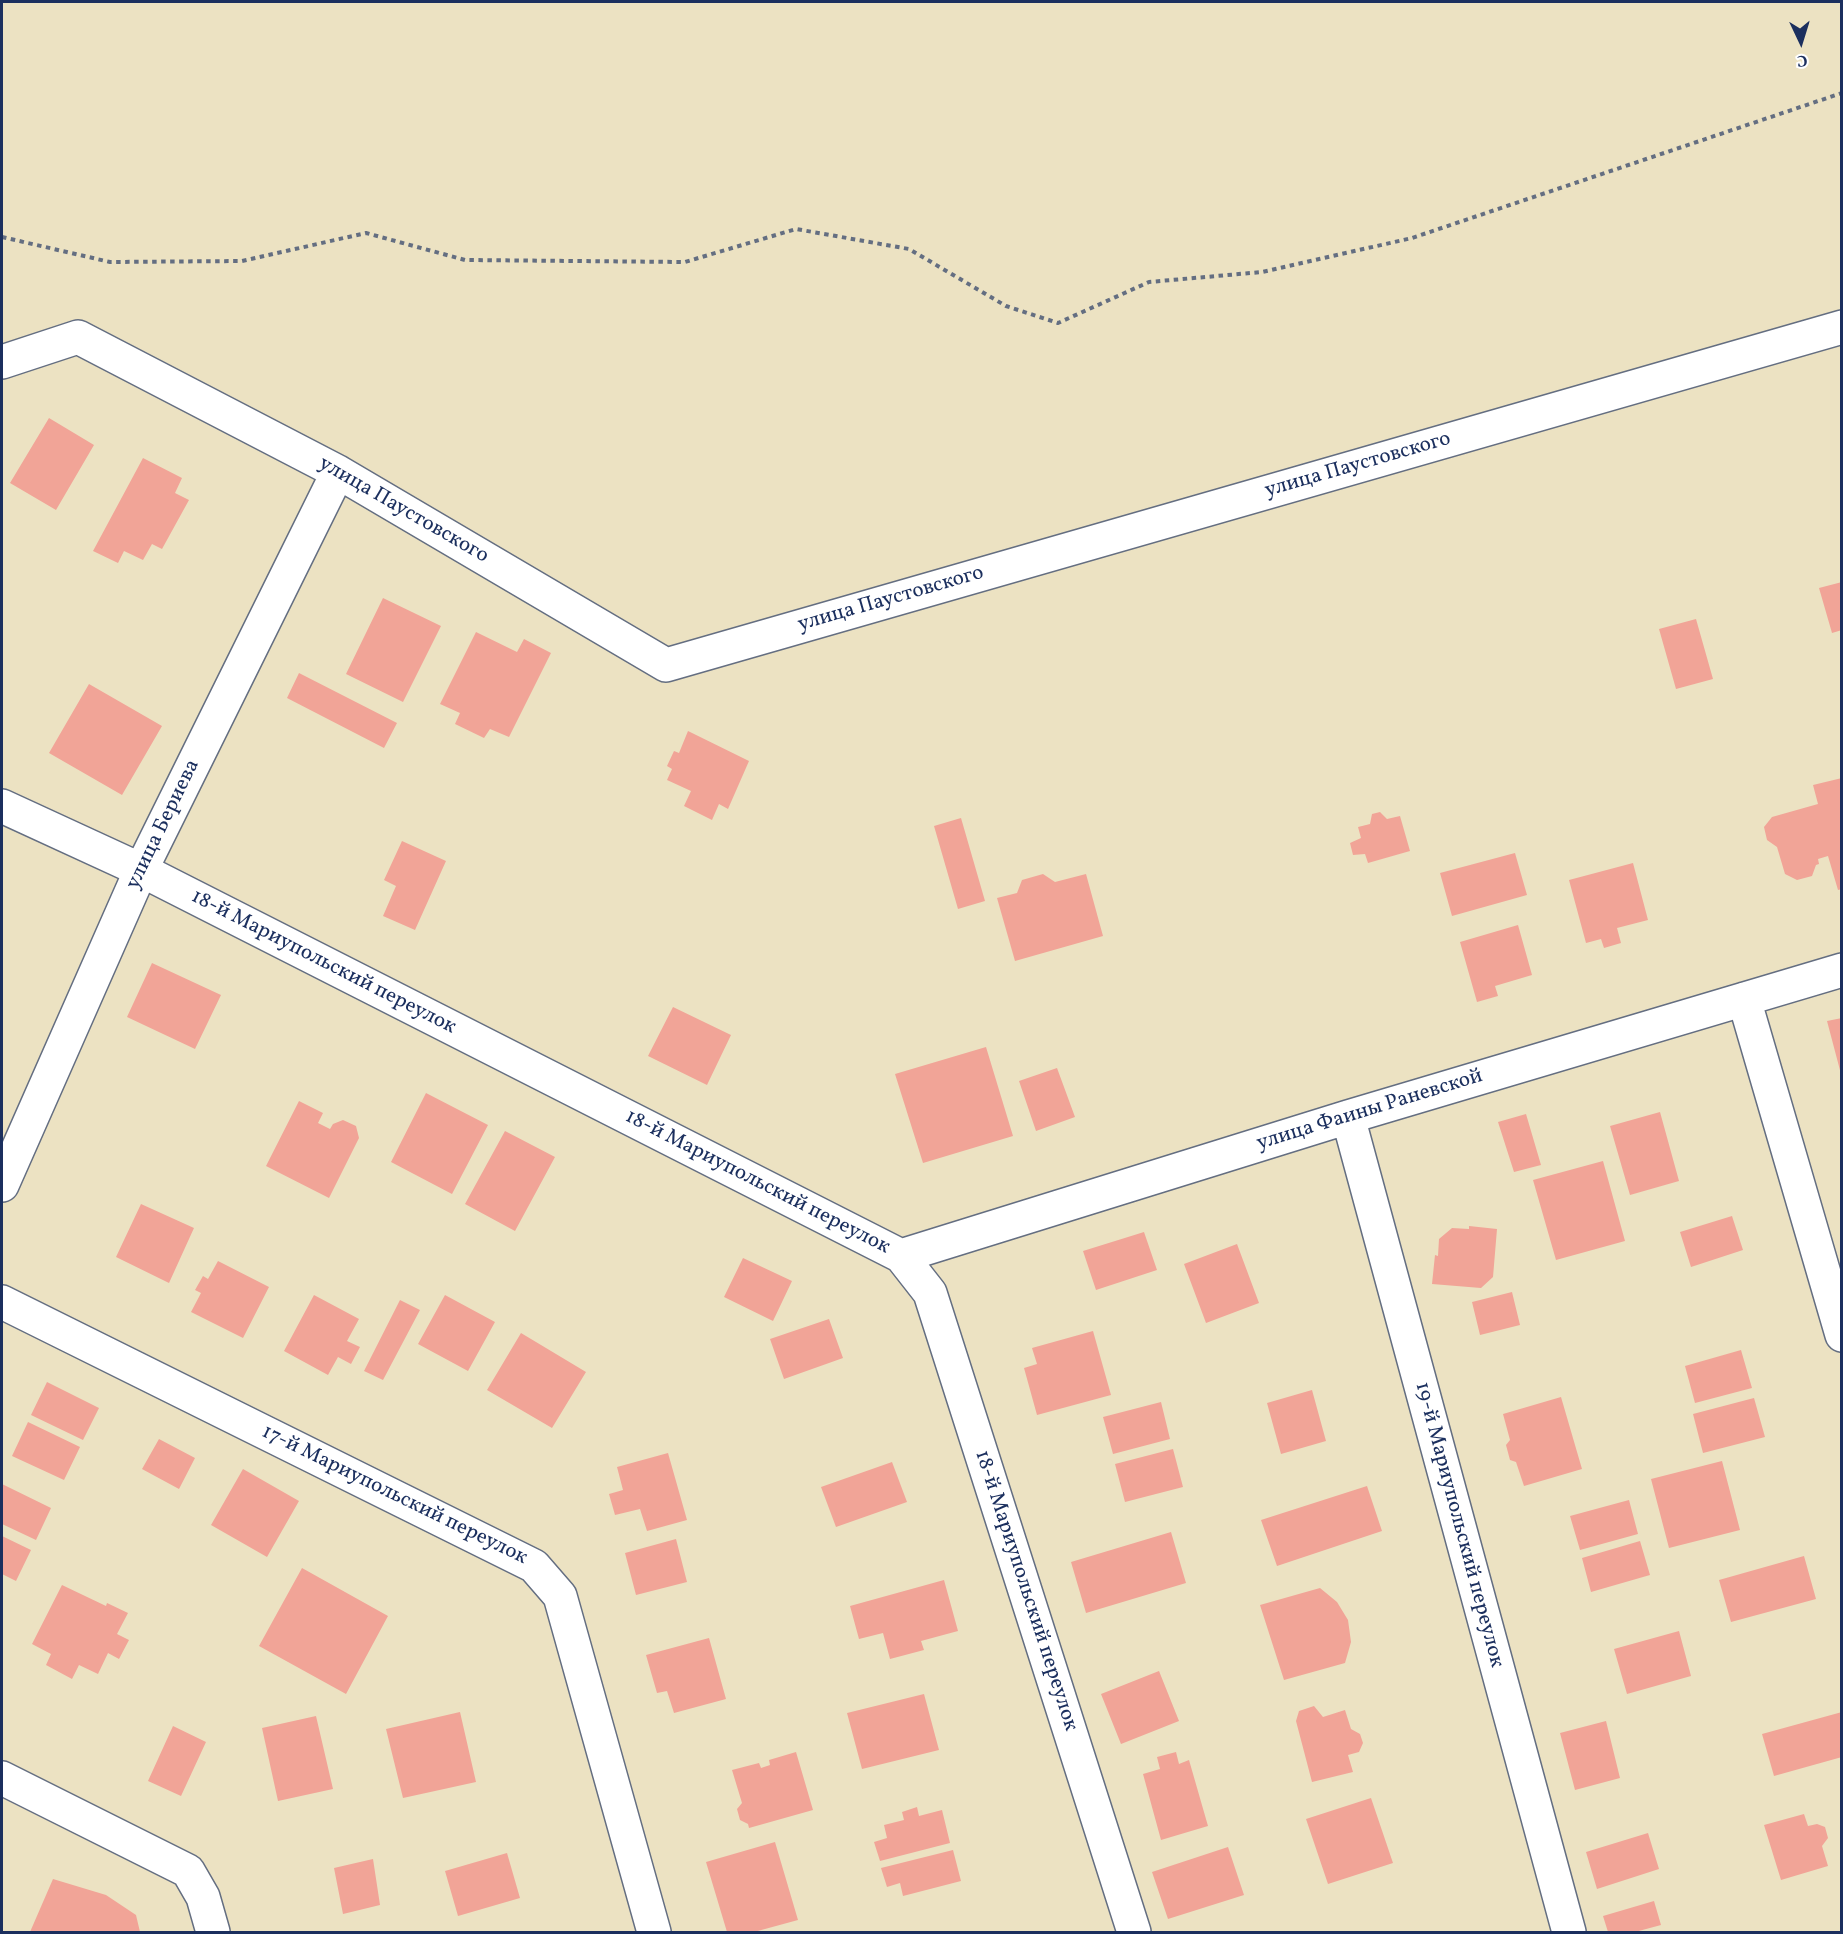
<!DOCTYPE html>
<html>
<head>
<meta charset="utf-8">
<style>
	body { margin:0 }
	#map { position:relative; width:1843px; height:1934px; overflow:hidden; background:#ece2c2; font-family:Vollkorn,serif }
	canvas { display:block }
	.frame { position:absolute; inset:0; border:3px solid #1b2f5e; pointer-events:none }
	.north { position:absolute; left:1771px; top:12px; width:60px; height:60px; -webkit-text-stroke:4px #fff; paint-order:stroke; rotate:176deg; font-size:16px; font-weight:700; line-height:24px; text-align:center; color:#1b2f5e }
	.north::after { content:''; display:block; margin:auto; width:21px; height:27px; background:#1b2f5e; clip-path:polygon(50% 0,100% 100%,50% 72%,0 100%) }
</style>
</head>
<body>
<div id="map">
<canvas width="1843" height="1934"></canvas>
<div class="frame"></div>
<div class="north">С</div>
</div>
<script>
const g = document.querySelector('canvas').getContext('2d');
g.lineJoin = 'round';
function fillPath(path, color) { g.fillStyle = color; g.fill(path, 'evenodd'); }
const toPath = rows => new Path2D(rows.map(r => 'M' + r).join(''));
function stroke(path, color, width, dash) { g.strokeStyle = color; g.lineWidth = width; g.lineCap = dash ? 'butt' : 'round'; g.setLineDash(dash || []); g.stroke(path); }
function write(font, color, halo, rows, align = 'center') {
  g.font = font + ' Vollkorn,serif'; g.lineWidth = 4.5; g.setLineDash([]); g.textBaseline = 'middle'; g.strokeStyle = halo; g.fillStyle = color; for (const [text, x, y, turn = 0] of rows) {
    g.save(); g.translate(x, y); g.rotate((+turn || 0) * Math.PI / 180); g.textAlign = isNaN(turn) ? turn : align; if (halo) g.strokeText(text, 0, 0); g.fillText(text, 0, 0); g.restore();
  }
}
fillPath(toPath([
	[49,418,94,445,56,510,10,483],
	[143,458,182,478,175,493,189,500,162,549,152,544,143,560,124,551,118,563,93,551],
	[1842,582,1842,630,1832,633,1819,588],
	[383,598,441,626,403,702,346,674],
	[1696,619,1713,679,1676,689,1659,629],
	[476,632,517,652,524,639,551,653,509,737,490,729,484,738,455,724,460,713,440,704],
	[299,673,397,723,384,748,287,698],
	[89,684,162,726,122,795,49,753],
	[688,731,749,761,728,809,719,804,712,820,684,806,691,791,667,780,672,769,667,766,674,751,679,753],
	[1842,778,1842,889,1838,890,1828,856,1818,859,1819,864,1816,865,1812,876,1797,880,1785,874,1777,847,1767,840,1764,827,1772,817,1818,804,1813,785],
	[1380,812,1387,819,1400,816,1410,851,1368,863,1365,854,1353,855,1350,843,1361,838,1358,827,1370,824,1372,814],
	[961,818,985,901,958,909,934,826],
	[402,841,446,861,415,930,383,916,396,886,384,880],
	[1515,853,1527,895,1452,916,1440,873],
	[1633,863,1648,920,1617,928,1621,943,1604,948,1601,939,1586,943,1569,880],
	[1043,874,1055,882,1086,874,1103,936,1015,961,997,898,1017,893,1022,880],
	[1518,925,1532,975,1495,986,1498,996,1477,1002,1460,942],
	[152,963,221,995,195,1049,127,1017],
	[673,1007,731,1035,707,1085,648,1056],
	[1842,1018,1842,1074,1841,1074,1827,1021],
	[986,1047,1013,1136,923,1163,895,1074],
	[1057,1068,1075,1117,1036,1131,1019,1081],
	[426,1093,488,1125,452,1194,391,1162],
	[299,1101,323,1113,318,1123,330,1129,333,1124,343,1120,356,1126,359,1138,329,1198,266,1166],
	[1660,1112,1679,1181,1630,1195,1610,1126],
	[1526,1114,1541,1165,1514,1172,1498,1122],
	[505,1131,555,1157,515,1231,465,1204],
	[1603,1161,1625,1241,1556,1260,1533,1180],
	[141,1204,194,1228,169,1283,116,1257],
	[1732,1216,1743,1250,1691,1267,1680,1232],
	[1469,1226,1497,1229,1493,1277,1481,1288,1432,1284,1435,1255,1438,1256,1439,1239,1452,1228,1469,1229],
	[1144,1232,1157,1270,1096,1290,1083,1251],
	[1237,1244,1259,1303,1206,1323,1184,1264],
	[743,1258,792,1281,773,1321,724,1297],
	[218,1261,269,1287,243,1338,191,1312,201,1293,195,1290,203,1276,208,1279],
	[1512,1292,1520,1325,1480,1335,1472,1302],
	[314,1295,359,1319,347,1341,360,1347,351,1364,338,1357,328,1375,284,1351],
	[445,1295,495,1322,468,1371,418,1344],
	[400,1300,420,1310,383,1380,364,1371],
	[829,1319,843,1358,784,1379,770,1339],
	[1093,1331,1111,1395,1037,1415,1024,1368,1037,1364,1032,1348],
	[521,1333,586,1372,552,1428,487,1390],
	[1741,1350,1752,1388,1695,1403,1685,1366],
	[47,1382,99,1408,83,1440,31,1415],
	[1312,1390,1326,1441,1281,1454,1267,1403],
	[1561,1397,1582,1469,1524,1486,1516,1462,1510,1460,1506,1445,1510,1440,1503,1414],
	[1754,1398,1765,1437,1703,1453,1693,1414],
	[1161,1402,1170,1439,1113,1454,1103,1417],
	[28,1422,80,1447,64,1480,12,1456],
	[159,1439,195,1458,179,1489,142,1469],
	[1173,1449,1183,1487,1125,1502,1115,1464],
	[668,1453,687,1520,647,1531,640,1509,615,1515,609,1494,623,1490,617,1467],
	[1722,1461,1740,1530,1669,1548,1651,1479],
	[892,1462,907,1502,836,1527,821,1487],
	[243,1469,299,1501,267,1557,211,1525],
	[2,1484,51,1508,36,1540,2,1524],
	[1367,1486,1382,1531,1277,1566,1261,1520],
	[1629,1500,1638,1534,1580,1550,1570,1516],
	[1171,1532,1186,1583,1086,1613,1071,1562],
	[2,1536,31,1550,16,1581,2,1574],
	[676,1539,687,1582,636,1595,625,1553],
	[1640,1541,1650,1575,1591,1592,1582,1558],
	[1804,1556,1816,1599,1731,1622,1719,1580],
	[302,1568,388,1616,346,1694,259,1646],
	[944,1580,958,1631,921,1641,924,1650,890,1659,883,1633,859,1639,850,1606],
	[62,1585,106,1606,107,1603,128,1613,117,1634,129,1640,119,1659,108,1653,98,1674,79,1665,72,1679,46,1665,51,1654,32,1644],
	[1320,1588,1337,1602,1348,1620,1351,1642,1345,1663,1284,1680,1260,1605],
	[1679,1631,1691,1676,1627,1694,1614,1649],
	[709,1638,726,1699,674,1713,667,1691,657,1693,646,1655],
	[1159,1671,1179,1721,1121,1744,1101,1694],
	[924,1694,939,1750,862,1769,847,1713],
	[1314,1706,1323,1717,1345,1710,1351,1729,1360,1734,1363,1743,1359,1752,1348,1755,1353,1772,1312,1782,1296,1721,1299,1711],
	[460,1712,476,1782,403,1798,386,1729],
	[1842,1712,1842,1757,1774,1776,1762,1734],
	[316,1716,333,1789,278,1801,262,1728],
	[1606,1721,1620,1778,1575,1790,1560,1733],
	[173,1726,206,1742,181,1796,148,1781],
	[796,1752,813,1810,749,1828,748,1824,740,1820,737,1809,742,1803,732,1770,759,1763,761,1768,770,1765,769,1760],
	[1176,1752,1179,1764,1189,1760,1208,1826,1161,1840,1143,1774,1160,1769,1157,1757],
	[1371,1798,1393,1863,1328,1884,1306,1819],
	[917,1807,919,1816,942,1810,950,1843,880,1861,874,1842,887,1838,884,1825,904,1820,902,1812],
	[1804,1814,1808,1826,1817,1824,1825,1827,1828,1838,1822,1846,1828,1866,1781,1880,1764,1825],
	[1648,1833,1659,1869,1597,1889,1586,1852],
	[775,1842,798,1920,754,1932,727,1932,706,1862],
	[1228,1847,1244,1895,1168,1919,1152,1872],
	[953,1850,961,1881,903,1896,900,1883,887,1887,881,1868],
	[507,1853,520,1898,458,1916,445,1871],
	[373,1859,380,1905,343,1914,334,1868],
	[53,1879,106,1895,136,1915,140,1932,30,1932],
	[1654,1901,1661,1925,1635,1932,1608,1932,1603,1916]
]), '#f1a497');
const street = toPath([
	[2,362,78,337,338,472,666,665,1842,327],
	[2,806,141,870,901,1256,930,1293,1134,1932],
	[1744,999,1842,1335],
	[1348,1117,1569,1932],
	[2,1185,141,870,338,472],
	[901,1256,1348,1117,1842,970],
	[2,1302,534,1566,560,1596,654,1932],
	[2,1778,188,1871,203,1897,213,1932]
]);
stroke(street, '#646e81', 36);
stroke(toPath([
	[2,237,110,262,242,261,366,233,465,260,685,262,796,229,909,249,1006,306,1058,323,1149,282,1262,272,1412,238,1842,93]
]), '#646e81', 4, [4.5, 4.5]);
stroke(street, '#fff', 33);
write('21px', '#1b2f5e', '#fff', [
	["улица Паустовского",1358,466,-16],
	["улица Паустовского",403,511,30],
	["улица Паустовского",891,600,-16],
	["улица Бериева",164,825,-64],
	["18-й Мариупольский переулок",323,963,27],
	["улица Фаины Раневской",1370,1111,-17],
	["18-й Мариупольский переулок",757,1183,27],
	["17-й Мариупольский переулок",394,1496,26],
	["19-й Мариупольский переулок",1458,1525,75],
	["18-й Мариупольский переулок",1025,1591,72]
]);
</script>
</body>
</html>
